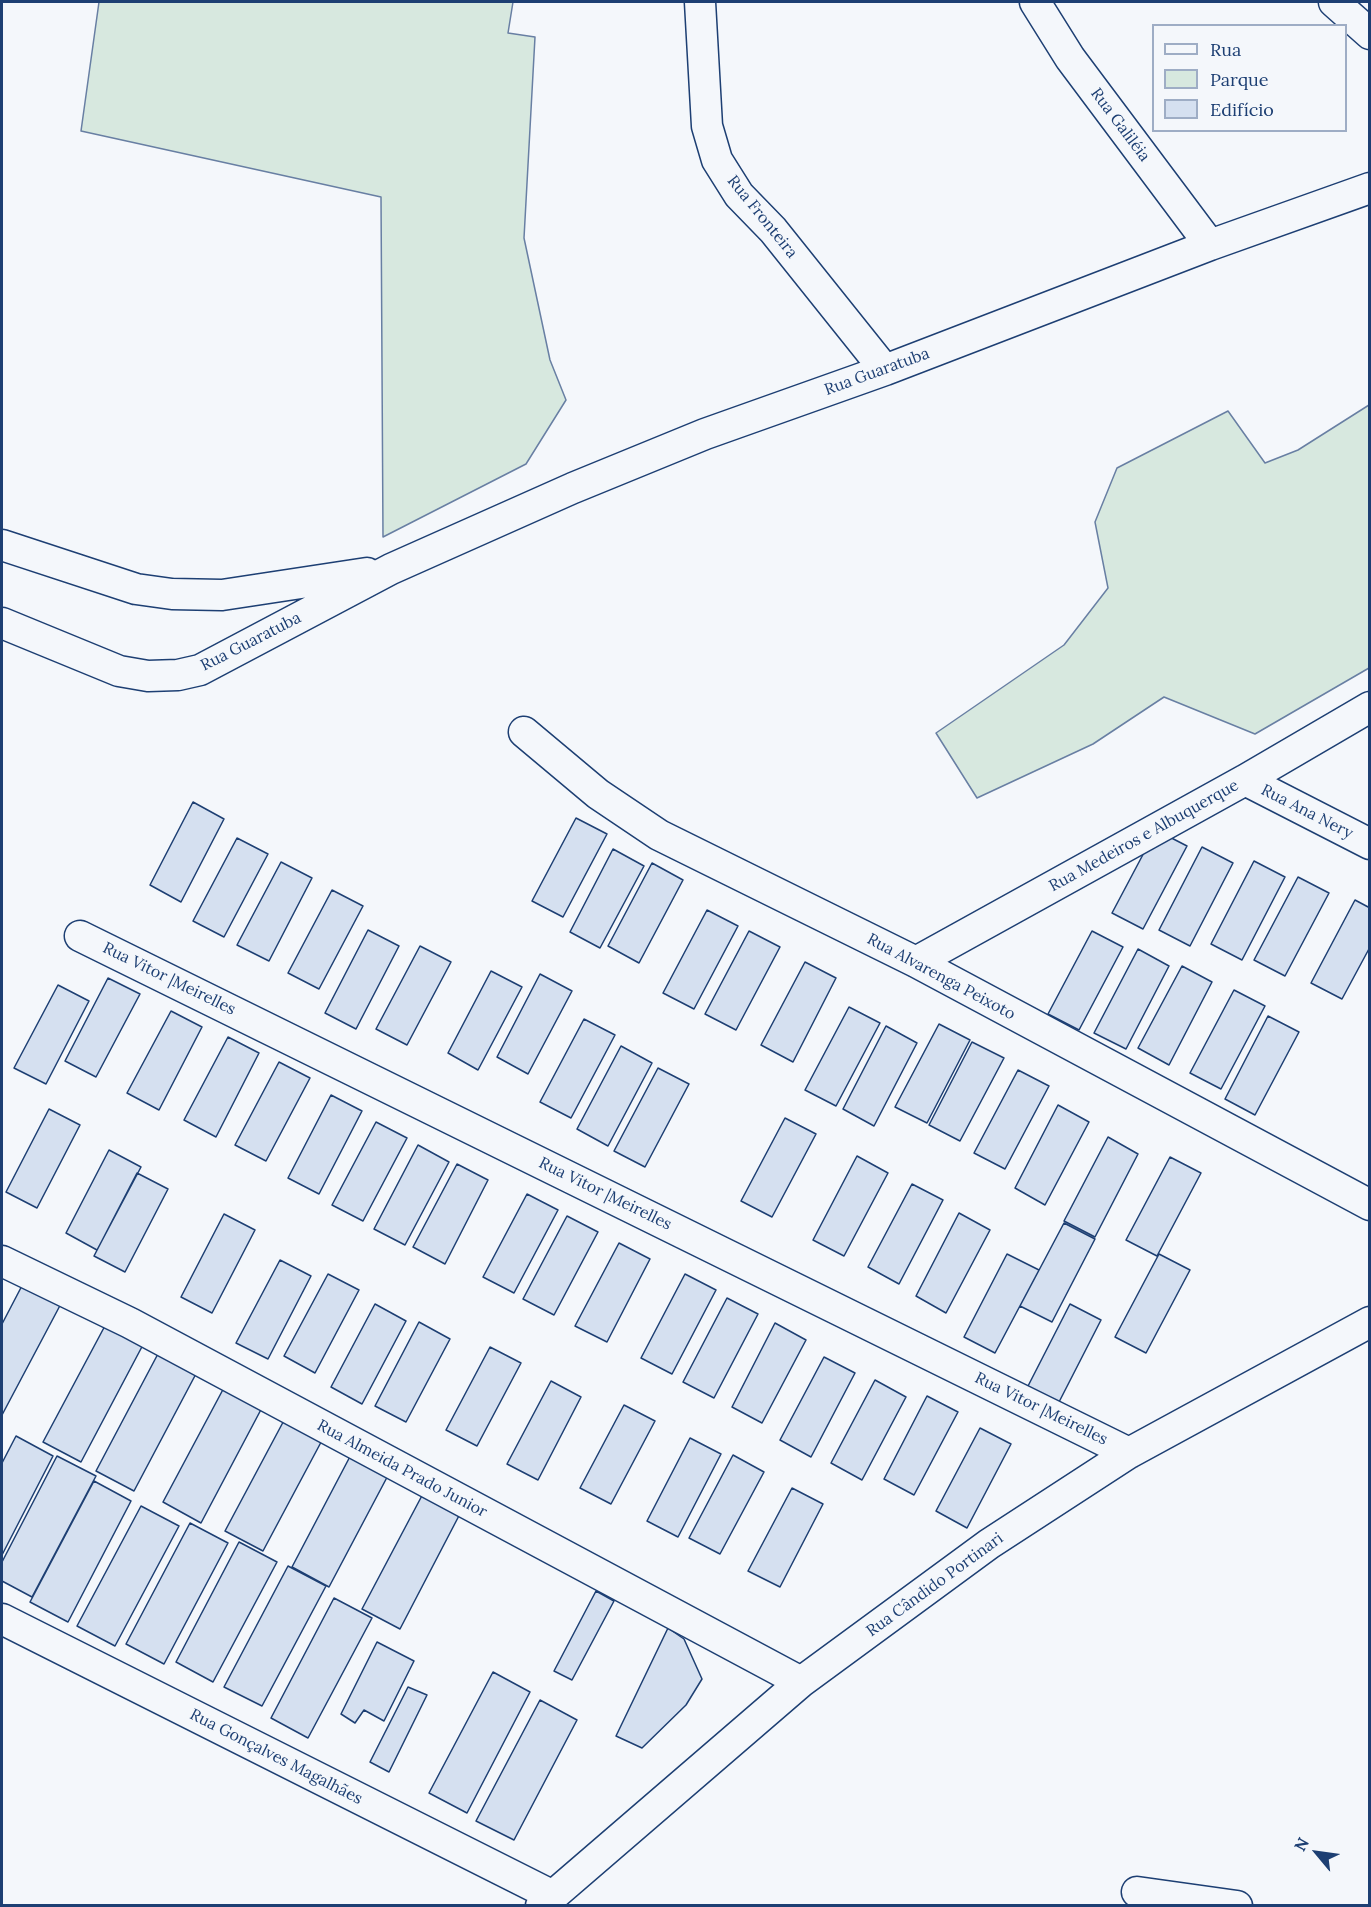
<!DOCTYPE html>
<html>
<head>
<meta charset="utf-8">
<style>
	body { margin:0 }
	#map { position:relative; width:1371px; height:1907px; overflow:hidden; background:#f4f7fb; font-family:Lora,serif }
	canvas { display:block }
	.frame { position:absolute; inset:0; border:3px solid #1d3f73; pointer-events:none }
	.legend { position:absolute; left:1152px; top:24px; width:195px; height:108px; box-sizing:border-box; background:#f4f7fb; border:2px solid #9eadc5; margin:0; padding:8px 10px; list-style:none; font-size:18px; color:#1d3f73 }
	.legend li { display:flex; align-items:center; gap:12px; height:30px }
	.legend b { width:30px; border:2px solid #9eadc5 }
	.north { position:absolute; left:1287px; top:1823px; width:60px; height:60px; -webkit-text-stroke:4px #f4f7fb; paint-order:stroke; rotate:299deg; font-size:16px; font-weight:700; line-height:24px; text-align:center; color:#1d3f73 }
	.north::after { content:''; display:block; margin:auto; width:21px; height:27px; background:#1d3f73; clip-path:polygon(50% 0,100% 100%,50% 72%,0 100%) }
</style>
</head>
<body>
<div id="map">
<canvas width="1371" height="1907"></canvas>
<div class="frame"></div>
<ul class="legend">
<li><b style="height:8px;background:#f4f7fb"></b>Rua</li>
<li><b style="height:16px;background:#d7e8df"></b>Parque</li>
<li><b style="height:16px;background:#d5e0f0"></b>Edifício</li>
</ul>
<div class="north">N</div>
</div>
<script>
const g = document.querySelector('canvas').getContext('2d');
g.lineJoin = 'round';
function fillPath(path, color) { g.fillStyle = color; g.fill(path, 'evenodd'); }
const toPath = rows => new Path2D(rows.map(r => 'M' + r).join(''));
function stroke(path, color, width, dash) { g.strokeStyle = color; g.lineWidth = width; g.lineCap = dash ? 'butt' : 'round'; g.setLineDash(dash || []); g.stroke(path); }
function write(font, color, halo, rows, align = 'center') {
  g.font = font + ' Lora,serif'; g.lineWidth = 4.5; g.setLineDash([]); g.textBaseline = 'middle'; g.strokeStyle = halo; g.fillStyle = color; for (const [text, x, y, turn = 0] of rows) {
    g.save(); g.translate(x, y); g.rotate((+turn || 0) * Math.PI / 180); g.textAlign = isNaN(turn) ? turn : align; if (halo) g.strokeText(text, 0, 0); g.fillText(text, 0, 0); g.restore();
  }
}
const green = toPath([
	[99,2,513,2,508,33,535,37,524,238,550,360,566,400,526,464,383,537,381,197,81,131,99,2],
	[1369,405,1369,668,1255,734,1164,697,1093,744,977,798,936,733,1064,645,1108,588,1095,522,1117,468,1228,411,1265,463,1298,450,1369,405]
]);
fillPath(green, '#d7e8df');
stroke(green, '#687fa3', 1.5);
const building = toPath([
	[193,802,224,819,181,902,150,885,193,802],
	[576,818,607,834,563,917,532,901,576,818],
	[1156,830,1187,846,1143,929,1112,913,1156,830],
	[237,838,268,854,224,937,193,921,237,838],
	[1202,847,1233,863,1190,946,1159,930,1202,847],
	[613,849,644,866,600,948,570,932,613,849],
	[1254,861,1285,877,1242,960,1211,944,1254,861],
	[281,862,312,878,269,961,237,945,281,862],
	[652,863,683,880,639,963,608,946,652,863],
	[1298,877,1329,893,1285,976,1254,960,1298,877],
	[332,890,363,906,319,989,288,973,332,890],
	[1355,900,1370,908,1370,947,1342,999,1311,983,1355,900],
	[707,910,738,926,694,1009,663,993,707,910],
	[368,930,399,946,356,1029,325,1013,368,930],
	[749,931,780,947,736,1030,705,1014,749,931],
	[1092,931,1123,947,1079,1030,1048,1014,1092,931],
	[420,946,451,962,407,1045,376,1029,420,946],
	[1138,949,1169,966,1126,1049,1094,1033,1138,949],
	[805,962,836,978,793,1062,761,1045,805,962],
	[1182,966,1212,982,1169,1065,1138,1048,1182,966],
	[491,971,522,987,478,1070,448,1053,491,971],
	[540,974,572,991,528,1074,497,1057,540,974],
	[108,978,140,994,96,1077,65,1061,108,978],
	[58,985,89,1001,46,1084,14,1068,58,985],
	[1234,990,1265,1006,1221,1089,1190,1073,1234,990],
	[849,1007,880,1023,836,1106,805,1090,849,1007],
	[171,1011,202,1027,159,1110,127,1093,171,1011],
	[1268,1016,1299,1032,1255,1115,1225,1099,1268,1016],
	[584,1019,615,1035,571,1118,540,1102,584,1019],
	[939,1024,970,1040,927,1123,895,1107,939,1024],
	[886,1026,917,1043,874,1126,843,1109,886,1026],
	[228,1037,259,1053,216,1137,184,1120,228,1037],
	[972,1042,1004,1058,960,1141,929,1125,972,1042],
	[621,1046,652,1063,608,1146,577,1129,621,1046],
	[279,1062,310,1078,266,1161,235,1145,279,1062],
	[658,1068,689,1084,645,1167,614,1151,658,1068],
	[1018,1070,1049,1086,1005,1169,974,1153,1018,1070],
	[331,1095,362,1111,319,1194,288,1178,331,1095],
	[1058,1105,1089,1122,1045,1205,1015,1188,1058,1105],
	[49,1109,80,1125,37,1208,6,1192,49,1109],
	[785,1118,816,1134,772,1217,741,1201,785,1118],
	[376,1122,407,1138,363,1221,332,1205,376,1122],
	[1108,1137,1138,1154,1095,1237,1064,1221,1108,1137],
	[418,1145,449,1162,405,1245,374,1229,418,1145],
	[109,1150,141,1167,97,1250,66,1233,109,1150],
	[857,1156,888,1173,844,1256,813,1240,857,1156],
	[1170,1157,1201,1173,1157,1256,1126,1240,1170,1157],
	[457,1164,488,1180,445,1264,413,1247,457,1164],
	[137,1173,168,1189,125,1272,94,1256,137,1173],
	[912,1184,943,1200,899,1284,868,1267,912,1184],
	[527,1194,558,1210,514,1293,483,1277,527,1194],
	[959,1213,990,1230,946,1313,916,1296,959,1213],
	[224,1214,255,1230,212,1313,181,1297,224,1214],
	[567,1216,598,1232,554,1315,523,1299,567,1216],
	[1064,1223,1095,1239,1052,1322,1020,1306,1064,1223],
	[619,1243,650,1259,607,1342,575,1326,619,1243],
	[1007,1254,1039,1270,995,1353,964,1337,1007,1254],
	[1159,1254,1190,1270,1146,1353,1115,1337,1159,1254],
	[280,1260,311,1276,268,1359,236,1343,280,1260],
	[328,1274,359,1290,315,1373,284,1356,328,1274],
	[685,1274,716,1290,672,1374,641,1358,685,1274],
	[26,1278,64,1298,2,1415,2,1324,26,1278],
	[727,1298,758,1314,714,1398,683,1382,727,1298],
	[375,1304,406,1321,362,1404,331,1387,375,1304],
	[1070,1304,1101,1320,1058,1404,1027,1388,1070,1304],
	[107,1322,145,1341,81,1462,43,1442,107,1322],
	[419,1322,450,1339,406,1422,375,1406,419,1322],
	[775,1323,806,1340,762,1423,732,1407,775,1323],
	[490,1347,521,1363,477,1446,446,1430,490,1347],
	[160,1350,198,1370,134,1491,96,1471,160,1350],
	[824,1357,855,1373,811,1457,780,1440,824,1357],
	[875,1380,906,1397,862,1480,831,1463,875,1380],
	[551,1381,581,1397,538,1480,507,1464,551,1381],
	[227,1382,265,1402,201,1523,163,1502,227,1382],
	[927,1396,958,1412,914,1495,884,1479,927,1396],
	[624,1405,655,1421,611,1504,580,1488,624,1405],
	[289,1411,327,1431,263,1551,225,1531,289,1411],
	[980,1428,1011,1444,967,1528,936,1511,980,1428],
	[16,1436,53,1456,2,1555,2,1463,16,1436],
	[690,1438,721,1454,678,1537,647,1521,690,1438],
	[355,1447,393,1466,329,1587,292,1567,355,1447],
	[733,1455,764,1472,720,1554,689,1538,733,1455],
	[57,1456,96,1476,32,1597,2,1581,2,1562,57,1456],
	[94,1481,131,1501,68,1622,30,1602,94,1481],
	[426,1488,463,1508,400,1629,362,1609,426,1488],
	[792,1488,823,1504,780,1587,748,1571,792,1488],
	[141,1506,179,1526,115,1646,77,1626,141,1506],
	[190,1523,228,1543,164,1664,126,1644,190,1523],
	[239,1542,277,1562,213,1682,176,1662,239,1542],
	[288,1566,326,1586,262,1706,224,1687,288,1566],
	[596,1591,614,1601,572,1680,554,1671,596,1591],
	[334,1598,372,1618,308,1738,271,1718,334,1598],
	[668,1628,684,1639,702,1679,686,1705,642,1748,616,1736,668,1628],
	[377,1642,414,1661,384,1721,364,1710,355,1723,341,1714,377,1642],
	[493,1672,530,1692,467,1813,429,1793,493,1672],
	[408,1687,427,1695,389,1772,370,1762,408,1687],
	[540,1700,577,1720,514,1840,476,1821,540,1700]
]);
fillPath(building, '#d5e0f0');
stroke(building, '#1d3f73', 1.5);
const minor = toPath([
	[700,2,707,126,717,160,739,195,773,230,885,370],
	[1035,2,1070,58,1210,245],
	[1334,2,1370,34],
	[2,545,136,589,172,594,222,595,367,573],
	[2,623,119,671,148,676,178,675,200,670,391,569,573,488,705,434,885,370,1210,245,1370,188],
	[524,732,598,794,659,835,916,962,1370,1205],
	[1245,780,1370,844],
	[80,936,1129,1453],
	[916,962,1245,780,1370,707],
	[2,1261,130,1323,801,1682],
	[2,1619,551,1895],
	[1137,1892,1237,1906],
	[541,1906,801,1682,989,1544,1129,1453,1370,1322]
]);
stroke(minor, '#1d3f73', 33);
stroke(minor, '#f4f7fb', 30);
write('16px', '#1d3f73', '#f4f7fb', [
	["Rua Galiléia",1120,125,53],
	["Rua Fronteira",762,217,51],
	["Rua Guaratuba",877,372,-20],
	["Rua Guaratuba",251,642,-27],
	["Rua Ana Nery",1307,812,27],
	["Rua Medeiros e Albuquerque",1144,836,-29],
	["Rua Alvarenga Peixoto",941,977,28],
	["Rua Vitor |Meirelles",169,979,26],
	["Rua Vitor |Meirelles",605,1194,26],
	["Rua Vitor |Meirelles",1041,1409,26],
	["Rua Almeida Prado Junior",402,1469,28],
	["Rua Cândido Portinari",935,1585,-36],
	["Rua Gonçalves Magalhães",276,1757,27]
]);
</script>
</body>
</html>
